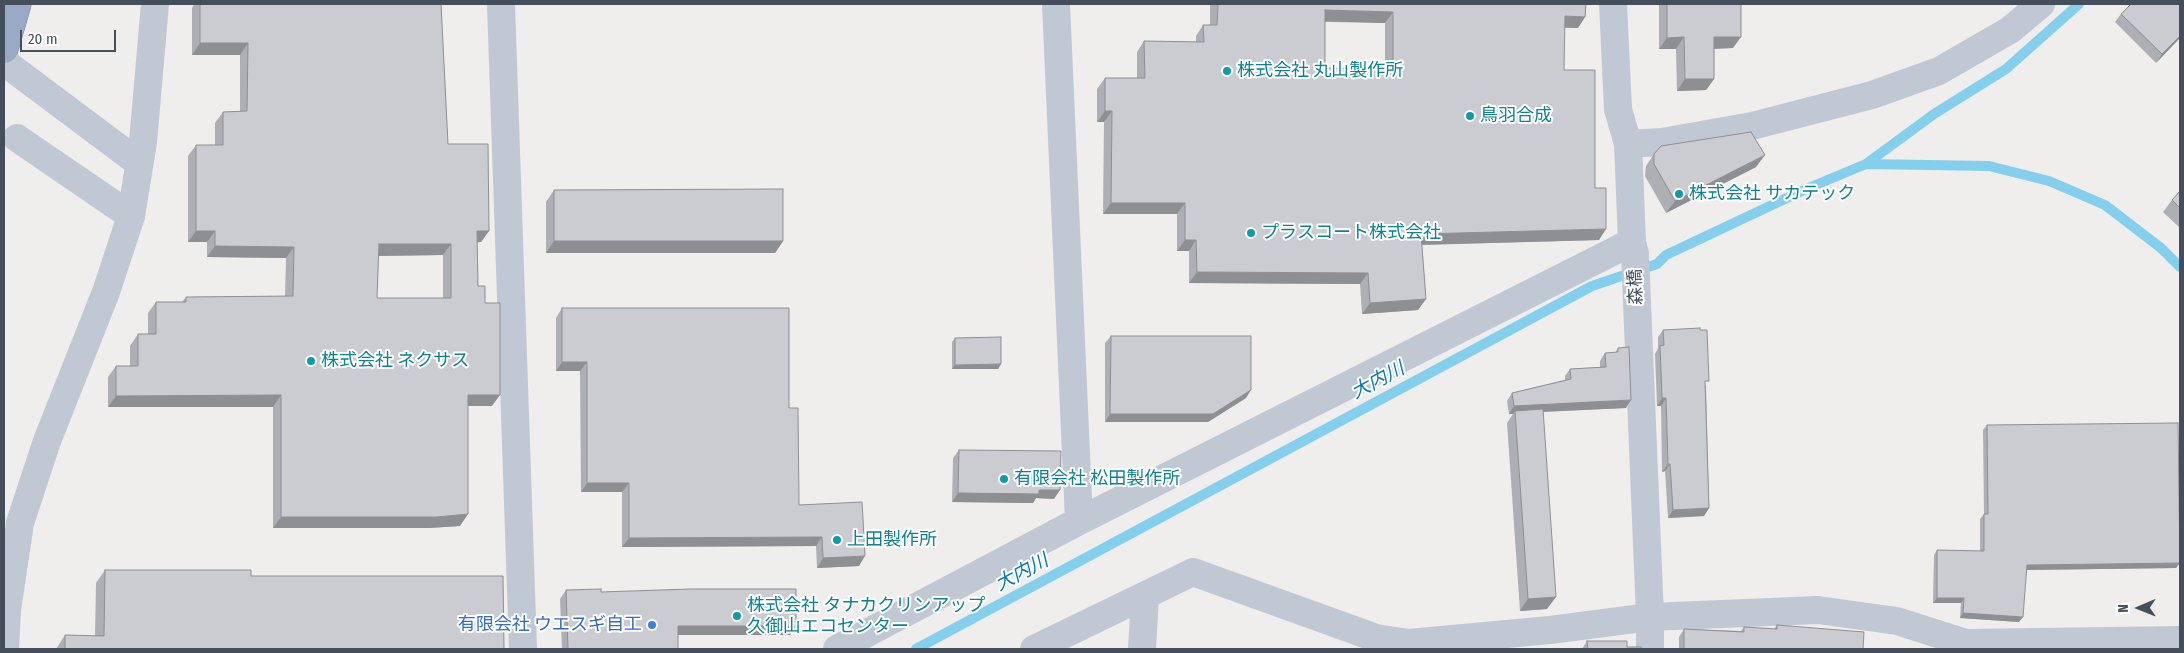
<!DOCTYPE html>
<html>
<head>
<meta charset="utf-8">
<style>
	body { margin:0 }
	#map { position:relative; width:2184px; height:653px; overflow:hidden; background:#f0eded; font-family:"Fira Sans Condensed",sans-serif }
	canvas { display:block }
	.frame { position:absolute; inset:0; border:5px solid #454f5b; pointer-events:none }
	.north { position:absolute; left:2114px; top:583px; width:50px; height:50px; -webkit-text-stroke:4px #fff; paint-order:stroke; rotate:269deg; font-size:14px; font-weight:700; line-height:20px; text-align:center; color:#454f5b }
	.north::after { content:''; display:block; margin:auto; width:18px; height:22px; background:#454f5b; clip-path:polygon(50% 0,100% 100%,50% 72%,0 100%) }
	.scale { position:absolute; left:20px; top:30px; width:96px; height:22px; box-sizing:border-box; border:2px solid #454f5b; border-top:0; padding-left:6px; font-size:15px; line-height:18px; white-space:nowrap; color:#454f5b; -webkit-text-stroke:4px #fff; paint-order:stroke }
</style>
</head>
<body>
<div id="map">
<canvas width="2184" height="653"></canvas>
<div class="frame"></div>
<div class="north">N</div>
<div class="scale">20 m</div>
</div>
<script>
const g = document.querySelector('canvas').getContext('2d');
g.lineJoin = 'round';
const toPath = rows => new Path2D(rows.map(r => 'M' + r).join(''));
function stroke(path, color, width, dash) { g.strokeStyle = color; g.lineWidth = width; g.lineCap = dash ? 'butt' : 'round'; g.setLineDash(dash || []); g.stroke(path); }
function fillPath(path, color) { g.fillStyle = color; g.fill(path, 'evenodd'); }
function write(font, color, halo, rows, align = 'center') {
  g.font = font + ' "Fira Sans Condensed","Noto Sans JP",sans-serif'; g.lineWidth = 4; g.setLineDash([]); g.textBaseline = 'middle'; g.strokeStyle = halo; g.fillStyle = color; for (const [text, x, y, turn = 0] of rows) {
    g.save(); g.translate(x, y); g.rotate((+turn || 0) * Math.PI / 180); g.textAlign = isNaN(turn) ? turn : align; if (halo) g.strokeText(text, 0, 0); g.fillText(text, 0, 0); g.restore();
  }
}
stroke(toPath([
	[1866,164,1989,166,2049,181,2105,205,2161,248,2180,267],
	[916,649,1592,286,1657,264,1666,255,1806,189,1866,164,1934,114,2006,69,2079,4]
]), '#85cfee', 10);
const trunk = toPath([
	[4,49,17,4]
]);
stroke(trunk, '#6f86aa', 29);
stroke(toPath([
	[4,62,139,163],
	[1618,109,1628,144,1662,142,1752,126,1872,95,1939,71,2010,30,2041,4],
	[17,138,131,216],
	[1628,144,1632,242,1635,254,1650,617,1650,649],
	[1966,643,2180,640],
	[1034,649,1193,572,1376,638,1409,643,1550,630,1650,617,1818,610,1897,621,1966,643,1967,649],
	[1142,649,1145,596]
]), '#c0c8d3', 28);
stroke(toPath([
	[501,4,523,649],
	[1056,4,1079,521],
	[1613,4,1618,109],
	[5,649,7,610,20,523,47,441,106,292,131,216,143,142,155,4],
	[837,649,1079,521,1632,242]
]), '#c0c8d3', 28);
stroke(trunk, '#98aac6', 28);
fillPath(toPath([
	[194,4,441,4,448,144,489,231,481,242,477,242,478,286,485,303,492,406,468,406,460,526,429,528,273,528,273,407,108,407,108,377,116,366,130,366,130,346,138,334,148,334,148,313,156,302,182,302,186,297,285,296,286,258,207,257,207,242,188,242,188,156,196,145,215,145,215,123,223,112,240,111,240,55,192,55,192,8],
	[443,255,443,298,377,298,378,256],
	[1210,4,1586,4,1585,17,1578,28,1564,28,1564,70,1595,188,1599,240,1422,245,1426,299,1418,310,1362,314,1360,284,1189,283,1189,251,1177,251,1177,214,1103,214,1104,122,1097,122,1097,89,1105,78,1137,78,1137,52,1144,41,1196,42,1196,36,1203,25,1210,25],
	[1325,22,1385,23,1385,69,1325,68],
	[1659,4,1741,4,1733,48,1714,49,1714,79,1706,90,1677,91,1676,49,1659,49],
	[2121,14,2180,38,2156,63,2115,22],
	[1654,154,1756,167,1666,213,1645,176,1646,166],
	[554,190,783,241,775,253,546,253,546,202],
	[2180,191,2180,228,2163,212,2172,200],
	[562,308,789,408,799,505,859,566,817,568,816,546,622,547,622,492,581,492,580,371,556,371,556,318],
	[1663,330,1706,386,1709,508,1704,516,1668,518,1665,471,1662,472,1661,406,1657,406,1655,354,1658,348,1658,337],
	[1111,336,1246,398,1208,422,1105,422,1105,343],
	[955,338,1001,364,998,369,952,369,952,342],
	[1618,348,1626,408,1543,412,1547,609,1520,611,1507,423,1513,414,1509,414,1507,401,1512,393,1565,380,1565,376,1570,369,1600,367,1600,361,1605,353,1615,353],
	[1987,425,2176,568,2026,570,2019,622,1960,618,1961,603,1933,603,1934,555,1937,550,1980,551,1980,519,1984,514,1983,430],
	[959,450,1054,499,1036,498,1033,503,952,502,953,458],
	[105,570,251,576,504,649,56,649,65,635,95,636,96,583],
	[566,590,601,592,796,626,790,635,678,635,678,649,562,649,560,599],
	[1777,625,1863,649,1668,649,1679,649,1679,637,1684,629,1741,631,1744,627,1774,629],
	[1587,641,1627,647,1642,649,1582,649]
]), '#aeafb5');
fillPath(toPath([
	[1325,10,1393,12,1385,23,1317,21],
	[1565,16,1585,17,1578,28,1557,27],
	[2180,36,2180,38,2156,63,2162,54],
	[1684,37,1676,49,1659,49,1667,38],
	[1714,37,1741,37,1733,48,1706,49],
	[200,43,248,43,240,55,192,55],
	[1685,79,1714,79,1706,90,1677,91],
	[1105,111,1112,111,1104,122,1097,122],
	[1765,155,1756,167,1666,213,1675,201],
	[1111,203,1185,203,1177,214,1103,214],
	[1606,229,1599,240,1414,245,1421,234],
	[196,231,215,231,207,242,188,242],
	[477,231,489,231,481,242,469,243],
	[1185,240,1196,240,1189,251,1177,251],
	[554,241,783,241,775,253,546,253],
	[379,244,451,244,443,255,371,256],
	[215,246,294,247,286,258,207,257],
	[1197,272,1368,273,1360,284,1189,283],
	[1426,299,1418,310,1362,314,1370,303],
	[562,362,587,362,580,371,556,371],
	[1001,364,998,369,952,369,955,365],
	[1251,390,1246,398,1208,422,1105,422,1110,414],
	[281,395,273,407,108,407,116,396],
	[468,395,500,395,492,406,460,406],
	[1662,398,1666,398,1661,406,1657,406],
	[1631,400,1626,408,1515,413,1515,411,1513,414,1509,414,1514,406],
	[1668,464,1670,464,1665,471,1662,472],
	[587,483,629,483,622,492,581,492],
	[1039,490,1060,490,1054,499,1036,498,1033,503,952,502,958,493],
	[1709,508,1704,516,1668,518,1673,510],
	[468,514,460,526,429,528,273,528,281,517],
	[822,537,816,546,622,547,629,538],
	[865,556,859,566,817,568,823,558],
	[2180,563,2176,568,2023,570,2027,565],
	[1556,597,1547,609,1520,611,1528,599],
	[1937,598,1964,598,1961,603,1933,603],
	[1963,613,2023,617,2019,622,1960,618],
	[678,626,796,626,790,635,672,635]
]), '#8d8f93');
const building = toPath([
	[200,4,441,4,448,144,488,144,489,231,477,231,478,286,485,286,485,303,500,303,500,395,468,395,468,514,437,517,281,517,281,395,116,396,116,366,138,366,138,334,156,334,156,302,186,302,186,297,293,296,294,247,215,246,215,231,196,231,196,145,223,145,223,112,247,111,248,43,200,43,200,4],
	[379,244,451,244,451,298,377,298,379,244],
	[1218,4,1586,4,1585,17,1565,16,1564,70,1595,70,1595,188,1606,188,1606,229,1421,234,1426,299,1370,303,1368,273,1197,272,1196,240,1185,240,1185,203,1111,203,1112,111,1105,111,1105,78,1145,78,1144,41,1204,42,1203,25,1217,25,1218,4],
	[1325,10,1393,12,1393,69,1325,68,1325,10],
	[1667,4,1741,4,1741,37,1714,37,1714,79,1685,79,1684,37,1667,38,1667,4],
	[2131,4,2180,4,2180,36,2162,54,2121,14,2131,4],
	[1751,132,1765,155,1675,201,1654,164,1654,154,1661,146,1751,132],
	[783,189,783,241,554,241,554,190,783,189],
	[2180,191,2180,208,2172,200,2180,191],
	[562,308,789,308,789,408,798,408,799,505,862,502,865,556,823,558,822,537,629,538,629,483,587,483,587,362,562,362,562,308],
	[1700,328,1700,330,1707,330,1709,381,1705,381,1709,508,1673,510,1670,464,1668,464,1666,398,1662,398,1660,346,1664,345,1663,330,1700,328],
	[1111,336,1251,336,1251,390,1213,414,1110,414,1111,336],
	[1001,337,1001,364,955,365,955,338,1001,337],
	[1629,347,1631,400,1514,406,1512,393,1571,379,1570,369,1606,367,1605,353,1618,352,1618,348,1629,347],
	[1543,409,1556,597,1528,599,1515,411,1543,409],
	[2178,423,2180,563,2027,565,2023,617,1963,613,1964,598,1937,598,1937,550,1984,551,1984,514,1988,514,1987,425,2178,423],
	[959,450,1061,451,1060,490,1039,490,1039,494,958,493,959,450],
	[105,570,251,570,251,576,503,576,504,649,65,649,65,635,104,636,105,570],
	[601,589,601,592,690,589,796,589,796,626,678,626,678,649,568,649,566,590,601,589],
	[1777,625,1864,632,1863,649,1684,649,1684,629,1744,632,1744,627,1777,629,1777,625],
	[1587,641,1627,641,1627,647,1641,647,1642,649,1588,649,1587,641]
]);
fillPath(building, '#caccd2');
stroke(building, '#8d8f93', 1);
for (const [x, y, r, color] of [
	[1227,71,5,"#0f9aa8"],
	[1470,116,5,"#0f9aa8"],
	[1679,194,5,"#0f9aa8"],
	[1251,233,5,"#0f9aa8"],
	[311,361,5,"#0f9aa8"],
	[1004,479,5,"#0f9aa8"],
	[837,540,5,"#0f9aa8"],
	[737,616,5,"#0f9aa8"],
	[652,625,5,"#3f7fe0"]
]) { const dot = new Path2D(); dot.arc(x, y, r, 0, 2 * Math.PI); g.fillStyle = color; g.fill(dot); stroke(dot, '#fff', 2); }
write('18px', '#0d838f', '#fff', [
	["株式会社 丸山製作所",1237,71],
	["鳥羽合成",1480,116],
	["株式会社 サカテック",1689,194],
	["プラスコート株式会社",1261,233],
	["株式会社 ネクサス",321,361],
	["有限会社 松田製作所",1014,479],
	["上田製作所",847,540],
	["株式会社 タナカクリンアップ",747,606],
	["久御山エコセンター",747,627]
], 'left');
write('18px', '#454f5b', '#fff', [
	["森橋",1636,287,-92]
]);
write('18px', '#366cbe', '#fff', [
	["有限会社 ウエスギ自工",642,625]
], 'right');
write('italic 19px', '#087bab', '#fff', [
	["大内川",1378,381,-28],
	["大内川",1022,573,-28]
]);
</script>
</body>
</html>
